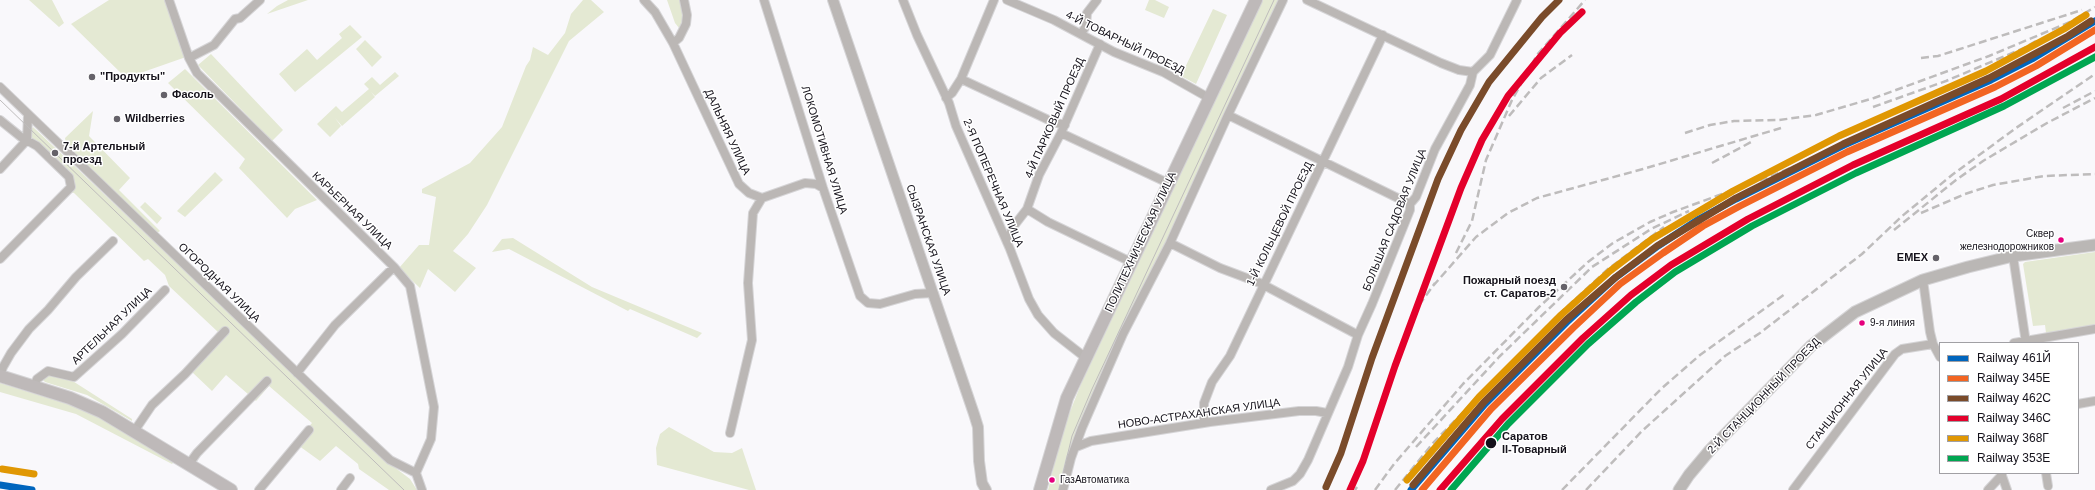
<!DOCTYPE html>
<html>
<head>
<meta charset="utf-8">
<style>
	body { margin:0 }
	#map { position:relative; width:2095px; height:490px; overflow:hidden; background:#f9f8fb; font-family:Arial,sans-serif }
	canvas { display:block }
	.legend { position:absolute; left:1939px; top:342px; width:140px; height:132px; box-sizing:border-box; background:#fff; border:1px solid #a1a0a4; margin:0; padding:5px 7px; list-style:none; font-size:12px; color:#15121b }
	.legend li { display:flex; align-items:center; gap:8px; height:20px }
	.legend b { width:20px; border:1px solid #a1a0a4 }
</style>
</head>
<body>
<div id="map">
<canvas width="2095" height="490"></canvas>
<ul class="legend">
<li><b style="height:5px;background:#0065bd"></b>Railway 461Й</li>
<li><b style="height:5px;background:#f26522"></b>Railway 345Е</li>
<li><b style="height:5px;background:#7a4b2a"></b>Railway 462С</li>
<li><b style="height:5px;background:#e4002b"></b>Railway 346С</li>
<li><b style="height:5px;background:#e09703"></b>Railway 368Г</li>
<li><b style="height:5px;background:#00a651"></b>Railway 353Е</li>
</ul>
</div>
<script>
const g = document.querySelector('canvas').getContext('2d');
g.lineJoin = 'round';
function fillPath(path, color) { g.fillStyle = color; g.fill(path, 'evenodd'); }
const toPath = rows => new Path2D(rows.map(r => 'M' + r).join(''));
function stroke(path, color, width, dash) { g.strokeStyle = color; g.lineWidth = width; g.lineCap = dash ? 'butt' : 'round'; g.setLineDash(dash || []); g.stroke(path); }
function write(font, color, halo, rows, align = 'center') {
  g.font = font + ' Arial,sans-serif'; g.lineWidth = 3; g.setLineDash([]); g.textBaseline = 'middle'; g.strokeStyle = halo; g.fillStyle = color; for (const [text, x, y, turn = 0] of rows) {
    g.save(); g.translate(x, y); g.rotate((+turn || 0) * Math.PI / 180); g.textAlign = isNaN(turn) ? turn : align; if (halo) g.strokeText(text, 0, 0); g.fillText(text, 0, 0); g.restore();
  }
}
fillPath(toPath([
	[29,0,52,0,64,23,59,27],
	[109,0,166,0,186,57,126,78,71,24],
	[288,0,308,0,267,14,277,6],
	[583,0,591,0,604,12,569,41,487,205,468,234,453,251,476,268,455,292,428,269,420,288,399,268,419,245,429,245,436,197,422,193,422,189,470,163,502,127,526,66,530,60,533,47,548,55,565,33,571,14],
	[667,0,681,0,684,15,682,26,679,28,675,23],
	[1149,0,1155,0,1169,7,1164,18,1145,10],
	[1263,0,1282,0,1194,183,1186,195,1168,241,1132,311,1061,490,1048,490,1062,432,1081,384],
	[1213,9,1227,15,1196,84,1181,76],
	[350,25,362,37,295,92,279,74,307,49,317,60,342,38,339,34],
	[365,40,382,57,372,67,356,49],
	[211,54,283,130,272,141,198,65],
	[185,69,317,200,295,209,287,218,239,168,245,159,168,83],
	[395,72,399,76,375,96,371,92,375,97,342,126,335,118,341,126,330,137,317,124,336,106,342,112,369,89,364,84,372,77,380,85],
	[93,111,89,136,130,178,119,190,160,231,157,233,66,144,65,138],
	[33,127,389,463,410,479,417,490,389,490,359,469,358,464,336,446,320,461,295,443,312,423,269,386,256,401,226,375,212,391,192,372,218,332,169,286,165,275,148,259,144,261,74,193,69,192,72,185,32,139,30,132],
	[215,172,223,180,185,217,177,211],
	[145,202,162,218,157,224,140,207],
	[513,238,592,287,702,333,697,338,630,309,628,311,509,249,492,252,502,239],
	[2095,252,2095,325,2046,333,2045,325,2033,326,2023,264,2025,262],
	[46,375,68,378,132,419,132,421,87,395,45,382,43,380],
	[0,383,77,407,100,417,174,462,172,464,76,414,0,392],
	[669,427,714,452,732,453,742,448,756,490,749,490,657,465,656,448,660,434]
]), '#e4e9d3');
const minor = toPath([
	[169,0,189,58,197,73,394,267,410,286,434,407,431,439,416,473,422,490],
	[644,0,655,12,673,43,739,184,749,193,762,198],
	[764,0,823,188,860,296,868,303,880,304,915,294,933,293],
	[903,0,917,35,949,103,956,126,1010,249,1029,299,1038,315,1054,333,1086,358],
	[1007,0,1054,20,1114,52,1163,72,1209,98],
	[1307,0,1441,63,1459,70,1473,72],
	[1081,34,1086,26,1087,13,1097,0],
	[673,43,679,38,686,24,687,15,684,0],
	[189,58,214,45,235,19,240,18,260,0],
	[961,79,1053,122,1065,125],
	[0,87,314,389,390,460,416,473],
	[946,98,952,93,961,79,994,0],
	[1228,115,1410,204],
	[0,120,21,137,37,146,69,177,71,187,0,259],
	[1061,133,1168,183],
	[0,169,27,140,28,115],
	[762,198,805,183,816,184,823,188],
	[1027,209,1048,222,1131,262],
	[1007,242,1013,227,1027,209,1039,175,1061,133,1100,44],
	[1170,243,1220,268,1260,283,1358,335],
	[2013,256,2026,343],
	[1923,280,1930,332,1933,344,1940,357],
	[2014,343,2095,329],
	[297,373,335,325,394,267],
	[0,376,3,367,11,353,29,329,48,310,76,277,113,241],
	[34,387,37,379,48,371,74,377,122,334,165,290],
	[2078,404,2095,401],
	[1204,423,1204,403,1212,382,1230,356,1383,35],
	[135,430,152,405,185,374,225,331],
	[730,433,752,340,748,283,753,213,762,198],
	[1076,447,1091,441,1210,422,1299,411,1316,411,1327,413],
	[189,464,197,453,267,381],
	[2001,473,2007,490],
	[2046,473,2048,486],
	[259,490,309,430],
	[341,490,350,478],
	[1063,490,1071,458,1082,428,1123,334,1170,243,1228,115,1283,0],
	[1271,490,1293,481,1300,474,1308,460,1348,367,1358,335,1372,304,1410,210,1410,204,1416,197,1435,149,1470,85,1473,72,1490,55,1517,0],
	[1793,490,1895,354,1902,349,1933,344],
	[1988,490,2002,475]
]);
const tertiary = toPath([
	[833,0,974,414,978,427,979,461,982,483,986,490]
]);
const secondary = toPath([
	[1679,490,1689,475,1710,450,1811,346,1855,312,1923,280,1968,267,2013,256,2095,245]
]);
const primary = toPath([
	[0,376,70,398,102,412,231,490],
	[1040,490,1067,398,1256,0]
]);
stroke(minor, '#d5d4d6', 10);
stroke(tertiary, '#d5d4d6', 12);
stroke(secondary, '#d5d4d6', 13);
stroke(primary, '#d5d4d6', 14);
stroke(minor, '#bbb7b5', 8);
stroke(tertiary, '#bbb7b5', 10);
stroke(secondary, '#bab7b5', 11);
stroke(primary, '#beb9b9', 12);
stroke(toPath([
	[0,100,404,490],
	[1059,490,1072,436,1092,389,1274,0]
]), '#bebcbc', 1);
stroke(toPath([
	[1921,58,1938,56,2082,10],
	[1873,107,1946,81,2024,48,2036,41],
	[2063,108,2095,91],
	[1509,116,1541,78,1572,55],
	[1685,133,1710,125,1734,121,1779,120,1816,115,1874,98,1989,56,2070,22,2095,7],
	[1712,163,1753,141],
	[1921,213,1965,194,1993,185,2044,176,2095,174],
	[1894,230,1956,180,1983,161,2047,123,2095,98],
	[1456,253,1472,221,1486,160,1512,100,1537,55,1585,0],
	[1433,286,1476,237,1508,213,1537,198,1643,169,1781,128],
	[1412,315,1435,283],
	[1416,447,1499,357,1592,267,1651,229,1689,211],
	[1355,490,1357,487],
	[1375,490,1394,464,1463,384,1539,307,1588,262,1613,243,1650,222,1673,212,1774,175,1844,145],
	[1395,490,1433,443,1558,315,1608,269,1664,227],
	[1562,490,1661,389,1700,355,1785,294],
	[1586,490,1642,431,1725,356,1760,333,1862,254,1901,217,1952,175,2016,128,2095,74]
]), '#bebcbc', 2.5, [8, 4]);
stroke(toPath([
	[0,485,32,490],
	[1411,490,1485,404,1567,322,1615,278,1658,246,1699,219,1736,199,1844,145,1991,80,2032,59,2095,21]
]), '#0065bd', 7);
stroke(toPath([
	[1422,490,1491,409,1573,328,1620,284,1663,253,1703,226,1740,206,1847,152,1995,87,2036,66,2095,30]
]), '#f26522', 7);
stroke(toPath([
	[1413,485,1484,402,1566,320,1616,277,1657,246,1736,198,1843,144,1989,78,2068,36,2091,21],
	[1326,487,1341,453,1372,358,1438,179,1461,130,1489,82,1542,17,1559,0]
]), '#7a4b2a', 7);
stroke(toPath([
	[1350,490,1363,461,1395,366,1461,188,1482,140,1508,96,1560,33,1582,12],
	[1440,490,1502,419,1583,338,1631,295,1671,265,1748,219,1853,165,2001,99,2095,47]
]), '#e4002b', 7);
stroke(toPath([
	[2,469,34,474],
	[1407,480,1479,397,1561,315,1610,271,1652,239,1733,191,1839,136,1986,71,2064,29,2086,15]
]), '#e09703', 7);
stroke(toPath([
	[1451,490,1508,424,1588,344,1636,302,1675,272,1752,226,1856,173,2004,106,2095,57]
]), '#00a651', 7);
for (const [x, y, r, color] of [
	[92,77,4,"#656269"],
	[164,95,4,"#656269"],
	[117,119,4,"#656269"],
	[55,153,4,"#656269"],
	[2061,240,3.5,"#e5007d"],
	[1936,258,4,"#656269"],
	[1564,287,4,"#656269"],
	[1862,323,3.5,"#e5007d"],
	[1491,443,6,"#15121b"],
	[1052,480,3.5,"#e5007d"]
]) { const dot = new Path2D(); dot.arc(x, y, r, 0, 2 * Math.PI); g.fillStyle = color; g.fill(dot); stroke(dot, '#fff', 1.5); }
write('10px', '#15121b', '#fff', [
	["Сквер",2054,234,"right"],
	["железнодорожников",2054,247,"right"],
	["9-я линия",1870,323],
	["ГазАвтоматика",1060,480]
], 'left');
write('11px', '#15121b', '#fff', [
	["4-Й ТОВАРНЫЙ ПРОЕЗД",1125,43,26],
	["4-Й ПАРКОВЫЙ ПРОЕЗД",1055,118,-66],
	["ДАЛЬНЯЯ УЛИЦА",727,132,65],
	["ЛОКОМОТИВНАЯ УЛИЦА",824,150,73],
	["2-Я ПОПЕРЕЧНАЯ УЛИЦА",993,183,67],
	["КАРЬЕРНАЯ УЛИЦА",352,211,44],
	["БОЛЬШАЯ САДОВАЯ УЛИЦА",1395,220,-68],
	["1-Й КОЛЬЦЕВОЙ ПРОЕЗД",1280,224,-64],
	["СЫЗРАНСКАЯ УЛИЦА",928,240,71],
	["ПОЛИТЕХНИЧЕСКАЯ УЛИЦА",1141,242,-65],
	["ОГОРОДНАЯ УЛИЦА",219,283,44],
	["АРТЕЛЬНАЯ УЛИЦА",112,326,-44],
	["2-Й СТАНЦИОННЫЙ ПРОЕЗД",1764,396,-46],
	["СТАНЦИОННАЯ УЛИЦА",1847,399,-52],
	["НОВО-АСТРАХАНСКАЯ УЛИЦА",1199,414,-8]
]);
write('bold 11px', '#15121b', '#fff', [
	["\"Продукты\"",100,77],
	["Фасоль",172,95],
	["Wildberries",125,119],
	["7-й Артельный",63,147],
	["проезд",63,160],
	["EMEX",1928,258,"right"],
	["Пожарный поезд",1556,281,"right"],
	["ст. Саратов-2",1556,294,"right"]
], 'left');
write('bold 11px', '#15121b', '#fff', [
	["Саратов",1502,437],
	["II-Товарный",1502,450]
], 'left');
</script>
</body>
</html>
